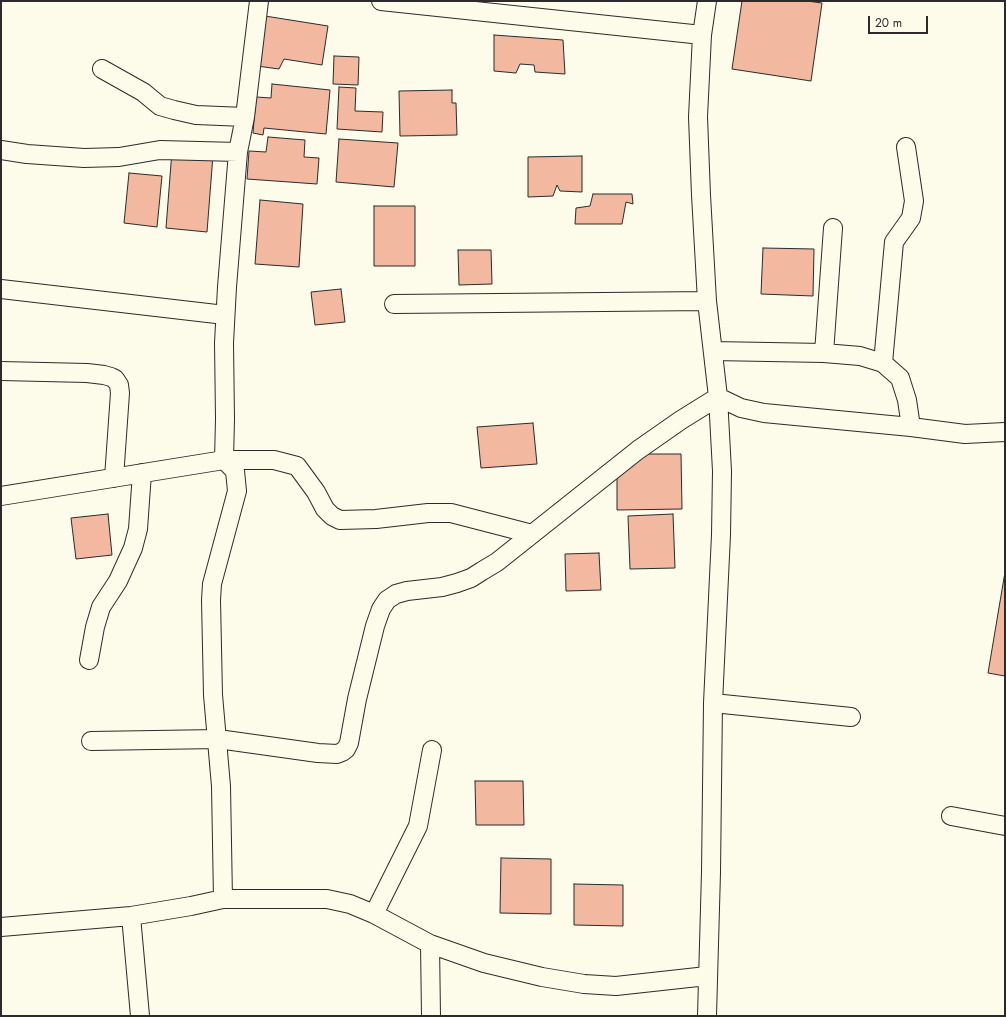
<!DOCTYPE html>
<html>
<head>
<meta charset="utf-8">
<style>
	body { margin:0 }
	#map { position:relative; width:1006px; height:1017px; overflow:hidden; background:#fdfbea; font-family:Jost,sans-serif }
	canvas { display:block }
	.frame { position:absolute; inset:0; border:2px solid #2b2b2b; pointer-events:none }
	.scale { position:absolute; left:868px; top:16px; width:60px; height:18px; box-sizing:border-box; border:2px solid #2b2b2b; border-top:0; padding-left:5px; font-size:12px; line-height:14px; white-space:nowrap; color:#2b2b2b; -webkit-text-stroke:3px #fdfbea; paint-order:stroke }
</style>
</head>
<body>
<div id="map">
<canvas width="1006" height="1017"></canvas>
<div class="frame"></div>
<div class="scale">20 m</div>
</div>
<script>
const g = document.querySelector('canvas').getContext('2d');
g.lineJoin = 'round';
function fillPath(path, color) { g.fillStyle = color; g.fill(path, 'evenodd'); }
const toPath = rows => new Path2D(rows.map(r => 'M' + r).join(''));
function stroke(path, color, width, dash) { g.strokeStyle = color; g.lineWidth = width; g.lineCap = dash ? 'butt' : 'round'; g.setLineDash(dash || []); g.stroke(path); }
const building = toPath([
	[742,1,807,1,822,3,811,81,732,69,742,1],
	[265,16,328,26,322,65,284,59,279,69,257,66,265,16],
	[494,35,563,40,565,74,535,72,534,65,520,64,516,73,494,71,494,35],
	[334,56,359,57,358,85,333,84,334,56],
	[272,84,330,90,326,134,264,128,263,135,253,133,256,97,271,98,272,84],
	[339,87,356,88,355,111,383,112,382,132,337,129,339,87],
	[452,90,452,103,456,103,457,135,400,136,399,91,452,90],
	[268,137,305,140,304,157,319,158,317,184,247,179,249,151,266,152,268,137],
	[339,139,398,143,394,187,336,182,339,139],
	[172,151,213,155,207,232,166,228,172,151],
	[582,156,582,192,560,191,557,185,553,196,528,197,528,157,582,156],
	[129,173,162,176,157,227,124,223,129,173],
	[593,194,632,194,633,204,626,202,622,224,575,224,576,208,590,206,593,194],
	[260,200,303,204,299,267,255,264,260,200],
	[374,206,415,206,415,266,374,266,374,206],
	[763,248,814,249,813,296,761,294,763,248],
	[458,250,491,250,492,284,459,285,458,250],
	[341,289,345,322,315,325,311,292,341,289],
	[533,423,537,464,481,468,477,427,533,423],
	[638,454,681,454,682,509,617,510,617,472,638,454],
	[108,514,112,555,76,559,71,518,108,514],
	[673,514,675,568,630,569,628,516,673,514],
	[599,553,601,590,566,591,565,554,599,553],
	[1005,572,1005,676,988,673,1005,572],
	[475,781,523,781,524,825,476,825,475,781],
	[501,858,551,859,551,914,500,913,501,858],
	[574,884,623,885,623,926,574,925,574,884]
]);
fillPath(building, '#f2b8a0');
stroke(building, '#2b2b2b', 1);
const street = toPath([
	[381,1,702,35],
	[102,69,143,92,160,106,174,110,196,115,245,117],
	[1,150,27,154,84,158,119,157,160,150,238,152],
	[1,289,225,315],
	[394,304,707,301],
	[713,351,824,353,860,356,883,363,900,378,907,400,911,427],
	[824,353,833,228],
	[883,363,894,242,911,218,914,201,906,147],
	[1,371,87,373,104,375,111,377,115,379,119,385,120,393,114,478],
	[718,397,741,408,764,413,911,427,965,434,1005,432],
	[1,496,224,460,274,460,297,466,316,492,325,509,332,516,340,520,376,519,428,513,451,513,532,534],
	[89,660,95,627,101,607,118,581,133,548,138,529,142,473],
	[713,703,851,717],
	[91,741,218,739,318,753,337,754,342,752,346,749,349,743,357,699,375,626,381,609,387,600,396,594,407,591,442,587,457,583,471,578,482,571,497,562,638,450,681,420,718,397],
	[951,816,1005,826],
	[223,899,221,786,213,695,211,600,212,584,237,491,235,471,224,460,225,419,224,343,227,287,238,152,245,117,259,1],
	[374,914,418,826,432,750],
	[131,916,140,1016],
	[1,927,131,916,191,906,223,899,327,899,350,904,374,914,430,944,484,963,542,977,584,984,616,986,707,976],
	[430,944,431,1016],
	[707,1016,711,872,713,703,721,535,722,471,718,397,707,301,701,195,698,117,702,35,707,1]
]);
stroke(street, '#2b2b2b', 20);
stroke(street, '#fdfbea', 18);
</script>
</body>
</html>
